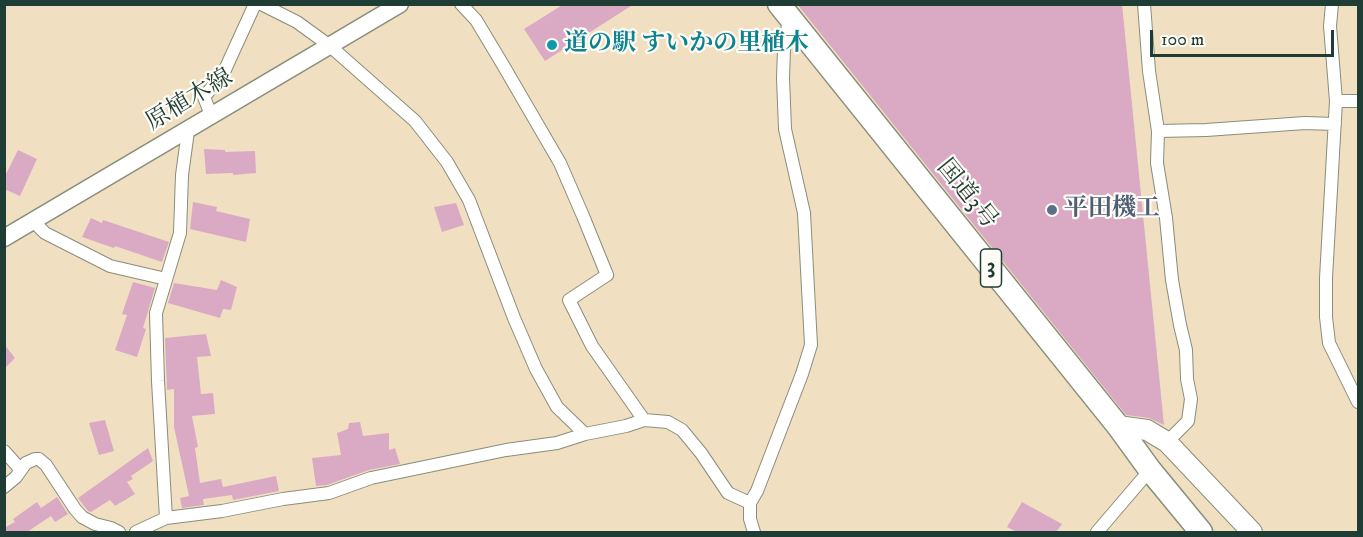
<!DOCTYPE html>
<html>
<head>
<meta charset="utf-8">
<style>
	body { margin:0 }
	#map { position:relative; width:1363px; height:537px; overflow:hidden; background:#f1dfc1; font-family:"IM FELL DW Pica",serif }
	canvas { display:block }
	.frame { position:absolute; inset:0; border:6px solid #1f3d34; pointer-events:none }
	.scale { position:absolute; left:1150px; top:30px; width:184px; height:27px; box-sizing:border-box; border:3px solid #1f3d34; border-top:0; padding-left:8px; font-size:18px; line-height:21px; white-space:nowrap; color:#1f3d34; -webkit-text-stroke:4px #fdfcf7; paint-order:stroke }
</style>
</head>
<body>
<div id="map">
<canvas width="1363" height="537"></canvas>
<div class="frame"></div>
<div class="scale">100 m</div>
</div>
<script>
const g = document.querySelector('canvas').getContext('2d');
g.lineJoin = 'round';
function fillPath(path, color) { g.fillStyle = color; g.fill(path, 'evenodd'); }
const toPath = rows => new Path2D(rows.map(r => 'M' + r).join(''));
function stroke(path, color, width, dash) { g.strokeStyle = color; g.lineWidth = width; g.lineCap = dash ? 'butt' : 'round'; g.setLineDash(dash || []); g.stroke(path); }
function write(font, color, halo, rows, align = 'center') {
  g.font = font + ' "IM FELL DW Pica","Noto Serif JP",serif'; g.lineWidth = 4.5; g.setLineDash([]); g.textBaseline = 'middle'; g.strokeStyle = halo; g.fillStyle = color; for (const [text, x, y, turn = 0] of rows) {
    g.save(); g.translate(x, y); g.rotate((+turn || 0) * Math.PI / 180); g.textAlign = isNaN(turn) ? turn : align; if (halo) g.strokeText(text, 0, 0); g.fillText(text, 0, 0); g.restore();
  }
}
fillPath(toPath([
	[564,4,634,4,545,61,524,29],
	[797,4,1122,4,1164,425,1149,418,1126,415],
	[204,149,225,150,225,152,255,151,256,173,233,175,233,173,206,174],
	[18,150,37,159,20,196,4,189,4,178],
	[193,202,217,207,216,211,250,219,246,242,190,229],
	[456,203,464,225,442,232,434,207],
	[91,218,102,223,103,220,169,242,162,262,115,246,114,248,82,237],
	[221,280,237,287,231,310,223,309,220,318,168,303,174,283,217,290],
	[133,282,155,288,143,328,146,329,137,357,115,350,127,315,122,314],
	[206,334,211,356,197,357,201,394,213,393,215,414,192,416,198,447,195,448,200,483,221,479,223,487,276,476,279,491,233,500,232,495,203,499,204,505,182,508,180,498,189,496,174,427,174,389,167,390,165,338],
	[4,344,15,358,4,369],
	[105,420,114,451,99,455,89,423],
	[360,422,363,436,389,433,389,450,395,448,400,464,369,470,327,485,316,486,312,458,341,455,337,433,348,429,349,423],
	[148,448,153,461,131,476,133,479,127,482,135,494,115,506,110,500,91,512,88,511,78,498],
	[57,497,68,514,55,522,51,516,27,532,4,532,4,528,15,522,13,519,37,502,41,508],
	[1022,502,1062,524,1056,532,1017,532,1007,527]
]), '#daaac5');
const street = toPath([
	[261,4,297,22,330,46,415,121,447,162,469,200,514,318,536,369,557,407,585,434],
	[461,4,476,20,503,65,560,163,583,216,607,275,569,300,592,346,644,420],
	[1144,4,1149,71,1158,131,1157,163,1166,218,1172,280,1180,325,1186,350,1187,379,1191,399,1188,421,1167,442],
	[1332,4,1330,26,1336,101,1326,278,1326,317,1329,343,1358,402],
	[1336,101,1358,101],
	[211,115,204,97,223,74,255,4],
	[1158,131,1206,130,1305,123,1335,124],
	[33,221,45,233,110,266,166,279],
	[4,451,21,470],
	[4,487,16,477,26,463,35,459,39,459,46,465,75,509,82,517,95,524,111,528,119,532],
	[166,518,158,381,156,313,180,233,182,175,188,131],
	[136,532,166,518,222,511,283,499,329,493,371,478,506,450,557,443,585,434,626,426,644,420,668,422,682,430,701,453,728,493,750,503],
	[754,532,750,519,750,503,757,491,802,374,811,345,804,213,785,129,783,78,784,49,789,19],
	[1097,532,1150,470]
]);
const secondary = toPath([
	[4,238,400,4]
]);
const primary = toPath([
	[1118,426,1147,430,1167,442,1252,532]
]);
const highway = toPath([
	[779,4,1118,426,1150,470,1201,532]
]);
stroke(street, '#888e7a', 14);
stroke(secondary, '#888e7a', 19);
stroke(primary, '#888e7a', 22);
stroke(highway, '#888e7a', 25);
stroke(street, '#fff', 12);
stroke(secondary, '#fff', 16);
stroke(primary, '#fff', 20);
stroke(highway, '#fff', 22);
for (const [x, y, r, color] of [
	[552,45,6,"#0f9aa8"],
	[1052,210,6,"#5c6f8a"]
]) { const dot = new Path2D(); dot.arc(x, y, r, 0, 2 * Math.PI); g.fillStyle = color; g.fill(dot); stroke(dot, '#fdfcf7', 2); }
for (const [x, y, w] of [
	[991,268,21]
]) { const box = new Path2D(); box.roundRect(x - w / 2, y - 19, w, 38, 4.5); g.fillStyle = '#fdfcf7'; g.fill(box); stroke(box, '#1f3d34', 1.5); }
write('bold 22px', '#1f3d34', null, [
	["3",991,268]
]);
write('bold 24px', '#0d838f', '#fdfcf7', [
	["道の駅 すいかの里植木",564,45]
], 'left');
write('24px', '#1f3d34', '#fdfcf7', [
	["原植木線",190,101,-31],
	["国道3号",966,195,51]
]);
write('bold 24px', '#4e5e75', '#fdfcf7', [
	["平田機工",1064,210]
], 'left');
</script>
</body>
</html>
